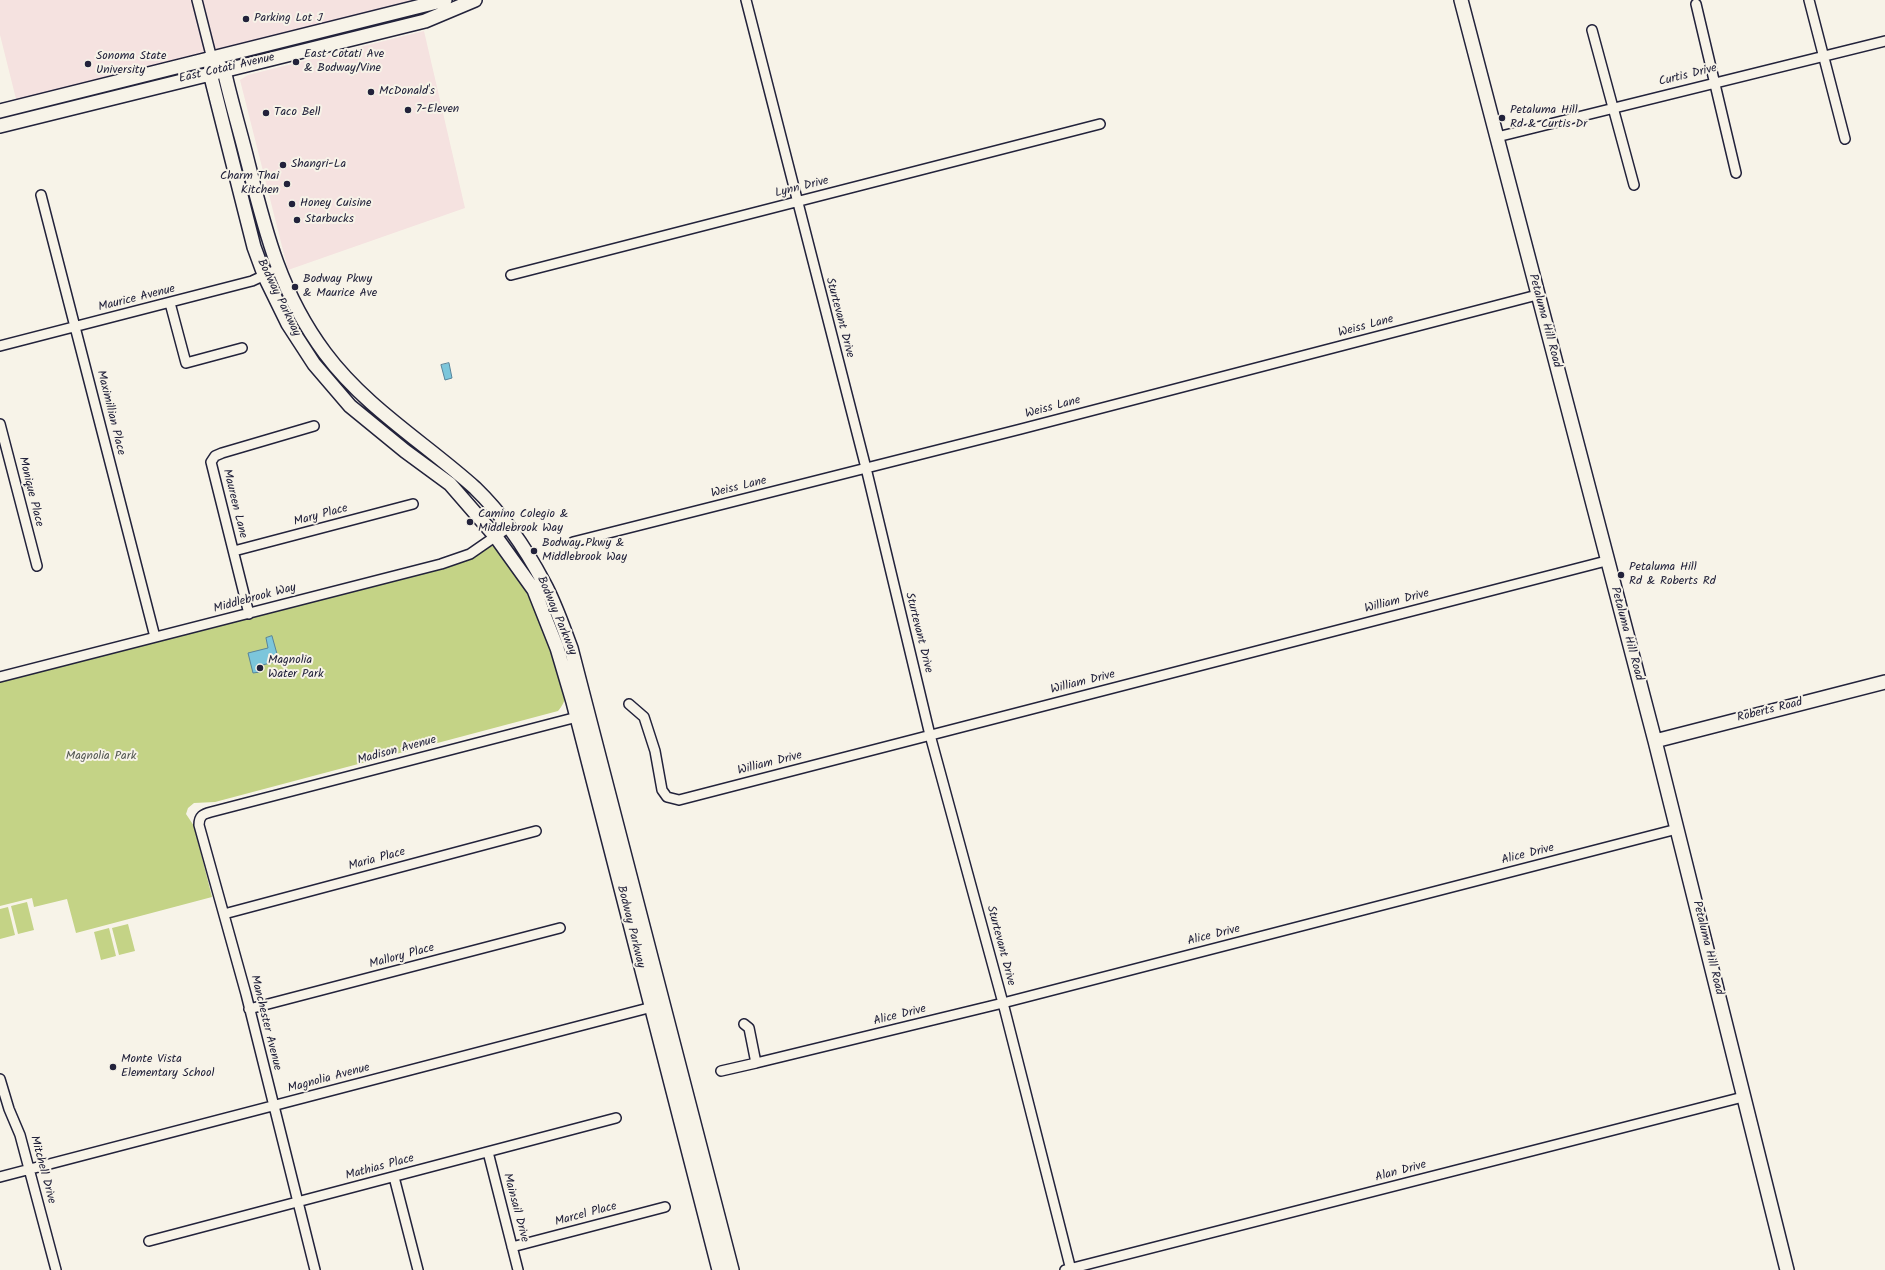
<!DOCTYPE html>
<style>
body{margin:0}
canvas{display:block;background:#f7f3e8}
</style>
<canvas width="1885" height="1270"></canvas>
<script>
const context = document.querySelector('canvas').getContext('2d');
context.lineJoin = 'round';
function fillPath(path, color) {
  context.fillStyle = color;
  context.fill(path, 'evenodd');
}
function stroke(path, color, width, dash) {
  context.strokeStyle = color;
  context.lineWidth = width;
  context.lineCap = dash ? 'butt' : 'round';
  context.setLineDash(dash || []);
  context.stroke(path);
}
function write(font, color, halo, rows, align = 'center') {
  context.font = font + ' Kalam,sans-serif';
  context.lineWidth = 4;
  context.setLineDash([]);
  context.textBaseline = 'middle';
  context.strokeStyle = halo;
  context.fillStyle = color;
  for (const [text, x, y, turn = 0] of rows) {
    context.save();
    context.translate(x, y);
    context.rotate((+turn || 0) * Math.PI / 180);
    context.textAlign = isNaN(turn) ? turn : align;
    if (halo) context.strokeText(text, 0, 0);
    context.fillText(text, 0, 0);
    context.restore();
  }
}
fillPath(new Path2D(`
 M0 0H418L17 103 0 35Z
 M424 31 465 208 288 270 240 80 248 75Z`), '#f5e2e0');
fillPath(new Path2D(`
 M494 546C496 547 499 549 501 551 518 568 567 673 565 695 565 702 562 706 558 711L215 802 194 803 188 808 186 814 194 826 212 897 76 933 67 899 34 907 32 898 0 906V679L453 563 484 547Z
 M27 902 34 930 18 934 11 906Z
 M8 907 15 935 0 939V909Z
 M128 924 135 951 119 955 112 928Z
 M109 928 116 956 101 960 94 932Z`), '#c4d386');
const water = new Path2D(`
 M449 363 452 378 445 380 441 365Z
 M272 636 279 661 258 666 260 672 253 673 248 653 268 648 266 638Z`);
fillPath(water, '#7cc6db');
stroke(water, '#58849b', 1);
const street = new Path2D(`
 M197 0 212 59
 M746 0 866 468 930 735 1003 1003 1071 1270
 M1809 0 1845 139
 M1696 4 1736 173
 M1592 30 1634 185
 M1497 137 1885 41
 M41 195 155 637
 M511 275 1100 124
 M170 303 186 363 242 348
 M0 346 252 281 278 269
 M0 424 37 566
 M573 542 1021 429 1537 295
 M234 551 413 504
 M249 614 211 462 215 456 222 453 314 426
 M0 677 441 564 470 554 509 527
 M629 704 644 717 655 751 662 790 667 797 679 800 1606 561
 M224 914 536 831
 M249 1009 560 928
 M744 1024 749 1028 756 1063 1003 1003 1677 829
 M721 1071 756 1063
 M0 1079 9 1109 20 1135 56 1270
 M488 1152 518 1270
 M0 1177 656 1006
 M394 1177 418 1270
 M149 1241 616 1118
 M512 1247 665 1207
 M315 1270 246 994 199 825C199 816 203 814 211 812L581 716
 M1065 1270 1743 1097`);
const secondary = new Path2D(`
 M1461 0 1655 741 1787 1270
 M212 59 224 70C230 97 238 124 245 151 264 226 278 290 325 353 366 408 425 443 475 488 503 515 526 549 544 583 555 603 563 627 571 648L732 1270
 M212 59 210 73 254 247 265 277 288 324 314 364 350 406 405 451 450 484 496 537 534 590 557 648 573 702 719 1270
 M0 111 445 0
 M0 126 425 21 475 0
 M1655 741 1885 682`);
stroke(street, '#22223b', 12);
stroke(secondary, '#22223b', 16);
stroke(street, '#f7f3e8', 9);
stroke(secondary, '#f7f3e8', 13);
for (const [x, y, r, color] of [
 [246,19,4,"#22223b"],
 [296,62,4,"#22223b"],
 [88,64,4,"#22223b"],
 [371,92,4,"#22223b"],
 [408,110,4,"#22223b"],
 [266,113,4,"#22223b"],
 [1502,118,4,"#22223b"],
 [283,165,4,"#22223b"],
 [287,184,4,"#22223b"],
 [292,204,4,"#22223b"],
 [297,220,4,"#22223b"],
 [295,287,4,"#22223b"],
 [470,522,4,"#22223b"],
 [534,551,4,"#22223b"],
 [1621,575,4,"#22223b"],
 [260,668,4,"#22223b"],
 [113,1067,4,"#22223b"]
]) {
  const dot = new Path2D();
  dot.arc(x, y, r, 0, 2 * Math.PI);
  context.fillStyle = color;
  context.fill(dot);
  stroke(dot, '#f7f3e8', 1.5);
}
write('12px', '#22223b', '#f7f3e8', [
 ["Parking Lot J",254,19],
 ["East Cotati Ave",304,55],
 ["& Bodway/Vine",304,69],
 ["Sonoma State",96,57],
 ["University",96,71],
 ["McDonald's",379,92],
 ["7-Eleven",416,110],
 ["Petaluma Hill",1510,111],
 ["Rd & Curtis Dr",1510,125],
 ["Taco Bell",274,113],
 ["Shangri-La",291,165],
 ["Charm Thai",279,177,"right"],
 ["Kitchen",279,191,"right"],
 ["Honey Cuisine",300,204],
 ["Starbucks",305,220],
 ["Bodway Pkwy",303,280],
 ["& Maurice Ave",303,294],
 ["Camino Colegio &",478,515],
 ["Middlebrook Way",478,529],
 ["Bodway Pkwy &",542,544],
 ["Middlebrook Way",542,558],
 ["Petaluma Hill",1629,568],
 ["Rd & Roberts Rd",1629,582],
 ["Magnolia",268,661],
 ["Water Park",268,675],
 ["Monte Vista",121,1060],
 ["Elementary School",121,1074]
], 'left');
write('12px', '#22223b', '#f7f3e8', [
 ["East Cotati Avenue",227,69,-13],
 ["Curtis Drive",1688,76,-14],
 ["Lynn Drive",802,188,-14],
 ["Bodway Parkway",278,298,64],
 ["Maurice Avenue",137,299,-14],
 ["Sturtevant Drive",839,318,75],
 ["Petaluma Hill Road",1544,321,75],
 ["Weiss Lane",1366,327,-15],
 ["Weiss Lane",1053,408,-15],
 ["Maximillian Place",110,413,76],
 ["Weiss Lane",739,488,-14],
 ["Monique Place",30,492,76],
 ["Maureen Lane",234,504,76],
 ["Mary Place",321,516,-15],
 ["Middlebrook Way",255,599,-15],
 ["William Drive",1397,602,-14],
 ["Bodway Parkway",556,616,67],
 ["Sturtevant Drive",918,633,76],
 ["Petaluma Hill Road",1626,634,75],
 ["William Drive",1083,683,-14],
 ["Roberts Road",1770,711,-14],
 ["Madison Avenue",397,751,-15],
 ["William Drive",770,764,-14],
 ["Alice Drive",1528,855,-14],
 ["Maria Place",377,860,-15],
 ["Bodway Parkway",630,927,76],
 ["Alice Drive",1214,936,-14],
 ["Sturtevant Drive",1000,946,75],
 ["Petaluma Hill Road",1707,948,76],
 ["Mallory Place",402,957,-15],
 ["Alice Drive",900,1016,-14],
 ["Manchester Avenue",265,1023,76],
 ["Magnolia Avenue",329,1079,-15],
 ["Mathias Place",380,1168,-15],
 ["Mitchell Drive",42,1170,75],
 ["Alan Drive",1401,1172,-15],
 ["Mainsail Drive",515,1208,75],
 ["Marcel Place",586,1215,-15]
]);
write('12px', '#535752', '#f7f3e8', [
 ["Magnolia Park",101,757]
]);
</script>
